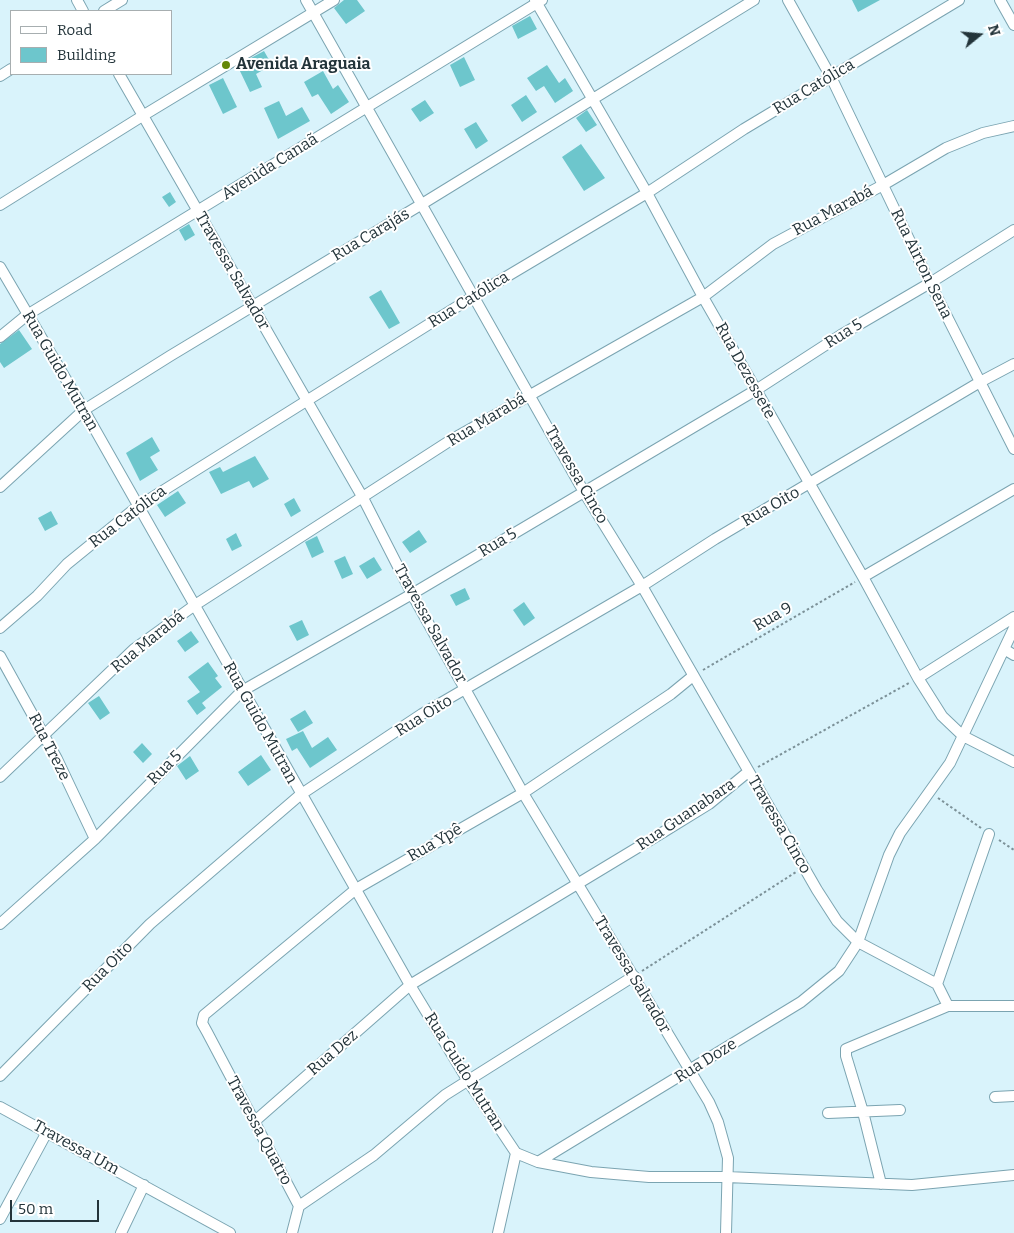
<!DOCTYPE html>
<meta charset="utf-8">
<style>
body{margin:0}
#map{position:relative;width:1014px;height:1233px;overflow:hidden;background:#d9f3fb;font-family:Bitter,serif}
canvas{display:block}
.legend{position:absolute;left:10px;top:10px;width:162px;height:65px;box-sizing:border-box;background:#fff;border:1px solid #a7aeb0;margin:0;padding:6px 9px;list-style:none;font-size:15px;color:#23343a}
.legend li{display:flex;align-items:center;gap:10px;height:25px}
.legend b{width:25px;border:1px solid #a7aeb0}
.north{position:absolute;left:954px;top:10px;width:50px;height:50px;-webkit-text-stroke:4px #fff;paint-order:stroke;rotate:73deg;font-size:14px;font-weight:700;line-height:20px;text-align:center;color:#23343a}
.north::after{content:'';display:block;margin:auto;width:18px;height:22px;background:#23343a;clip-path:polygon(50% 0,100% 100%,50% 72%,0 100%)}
.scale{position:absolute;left:10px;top:1200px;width:89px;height:22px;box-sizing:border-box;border:2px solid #23343a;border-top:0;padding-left:6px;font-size:15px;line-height:18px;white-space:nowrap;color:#23343a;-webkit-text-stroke:4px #fff;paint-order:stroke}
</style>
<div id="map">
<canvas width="1014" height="1233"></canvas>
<ul class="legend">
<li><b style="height:6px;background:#fff"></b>Road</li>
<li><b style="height:14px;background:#6dc6cc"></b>Building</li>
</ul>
<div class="north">N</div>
<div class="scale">50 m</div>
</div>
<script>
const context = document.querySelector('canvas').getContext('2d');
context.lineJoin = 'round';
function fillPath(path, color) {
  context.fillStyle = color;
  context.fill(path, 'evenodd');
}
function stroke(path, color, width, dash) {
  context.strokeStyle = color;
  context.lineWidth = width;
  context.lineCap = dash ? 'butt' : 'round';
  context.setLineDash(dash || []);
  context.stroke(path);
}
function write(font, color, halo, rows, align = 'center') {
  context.font = font + ' Bitter,serif';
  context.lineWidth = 4;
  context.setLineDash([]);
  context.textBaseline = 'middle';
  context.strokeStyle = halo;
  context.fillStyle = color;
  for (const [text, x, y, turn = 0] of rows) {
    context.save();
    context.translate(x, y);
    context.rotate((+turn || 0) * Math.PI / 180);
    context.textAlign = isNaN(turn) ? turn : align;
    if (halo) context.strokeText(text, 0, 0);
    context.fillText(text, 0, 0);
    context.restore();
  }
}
fillPath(new Path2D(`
 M344 0H357L365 11 346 24 334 8Z
 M852 0H880L858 12Z
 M530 16 537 29 518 39 512 26Z
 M264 51 272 65 256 74 262 87 250 92 239 69 254 62 251 58Z
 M464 57 475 80 460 87 450 65Z
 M547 65 559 83 565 78 573 91 555 103 544 86 536 91 527 78Z
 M323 71 333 89 338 85 349 102 331 114 318 94 312 97 304 82Z
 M223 78 237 107 223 114 209 85Z
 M526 95 537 112 522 122 511 105Z
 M425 100 434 113 420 122 411 109Z
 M279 101 286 116 302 107 310 121 278 139 264 108Z
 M587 110 597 125 586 132 576 118Z
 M476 122 488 141 476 149 464 129Z
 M581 144 605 178 584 191 562 157Z
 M170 192 176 202 169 207 162 197Z
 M189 224 195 235 185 241 179 230Z
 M381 290 400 323 389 329 369 297Z
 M19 330 32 349 4 368 0 362V344Z
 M152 437 160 451 150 457 158 470 140 481 126 453Z
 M255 456 269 479 253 488 249 481 221 494 209 472 220 467 223 472Z
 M178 491 186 503 165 517 157 505Z
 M294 498 301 511 291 517 284 504Z
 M51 511 58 524 45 531 38 518Z
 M419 530 427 542 410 553 402 542Z
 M236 533 242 546 232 551 226 539Z
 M317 536 324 552 312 558 305 542Z
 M345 556 353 574 342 579 334 561Z
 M374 557 382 570 367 579 359 566Z
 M465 588 470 599 456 606 450 595Z
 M524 602 535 618 524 626 513 610Z
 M302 620 309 635 297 641 289 626Z
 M191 631 199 642 185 652 177 641Z
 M208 662 218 676 215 678 222 687 202 703 206 708 197 715 187 701 200 692 188 677Z
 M99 696 110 713 100 720 88 703Z
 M305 710 313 723 298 732 290 719Z
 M303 731 312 748 328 737 337 750 310 768 297 748 292 751 286 739Z
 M142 743 152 754 143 763 133 752Z
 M261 755 271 770 248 786 238 772Z
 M190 756 199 771 186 780 177 766Z`), '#6dc6cc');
const minor = new Path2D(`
 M77 0 83 11
 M306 0 584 492 642 586 817 890 837 921 858 942 937 984 948 1006
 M535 0 647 193 703 297 863 577 918 678 942 716 963 736 1014 762
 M788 0 831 77 930 283 1014 449
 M1000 0 1014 25
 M104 11 122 0
 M119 74 363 498 412 594 523 793 709 1102 718 1122 728 1158 726 1233
 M0 76 11 69
 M0 205 144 115 334 0
 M0 267 84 410 410 985 468 1081 516 1153 538 1162 591 1172 649 1177H727L912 1185 1014 1175
 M0 337 27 315 542 0
 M0 487 84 410 170 356 422 204 754 0
 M863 577 1014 489
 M0 628 37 596 67 564 137 507 474 296 647 193 744 129 959 0
 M1004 649 1014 655
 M0 656 57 759 95 839
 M918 678 1014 617
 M0 777 134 649 195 605 451 440 703 297 773 244 883 185 946 148 983 133 1014 126
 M0 924 95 839 242 691 412 594 756 390 841 335 930 283 1014 230
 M937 984 989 834
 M0 1076 150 924 300 795 422 714 642 586 715 539 980 382 1014 364
 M995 1097 1014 1096
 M0 1107 230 1233
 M828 1113 900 1110
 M255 1121 410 985 665 831 709 804 748 772
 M538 1162 801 1002 839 971 858 942 889 855 900 833 950 763 1014 628
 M881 1184 863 1112 846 1056V1049L948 1006H1014
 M299 1206 374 1155 445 1095 634 976
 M0 1219 47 1132
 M121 1233 144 1185
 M292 1233 299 1206 207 1032 202 1023 204 1015 356 889 523 793 671 694 693 676
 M498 1233 516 1153`);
stroke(minor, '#7ba4b1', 12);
stroke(new Path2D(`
 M703 670 855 582
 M758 767 909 683
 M938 798 981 828
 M999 840 1014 850
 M642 971 796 872`), '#7c9198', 2, [2.5, 2.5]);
stroke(minor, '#fff', 10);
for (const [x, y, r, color] of [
 [226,65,5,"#648708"]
]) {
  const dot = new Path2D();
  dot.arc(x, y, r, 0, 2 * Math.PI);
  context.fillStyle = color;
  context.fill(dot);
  stroke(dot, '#fff', 2);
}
write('bold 16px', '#23343a', '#fff', [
 ["Avenida Araguaia",236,65]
], 'left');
write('16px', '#23343a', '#fff', [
 ["Rua Católica",814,87,-31],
 ["Avenida Canaã",270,167,-32],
 ["Rua Marabá",833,211,-28],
 ["Rua Carajás",371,235,-31],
 ["Rua Airton Sena",921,264,64],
 ["Travessa Salvador",232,271,60],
 ["Rua Católica",469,300,-32],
 ["Rua 5",844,334,-32],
 ["Rua Guido Mutran",60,371,60],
 ["Rua Dezessete",745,371,61],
 ["Rua Marabá",487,420,-31],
 ["Travessa Cinco",576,475,60],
 ["Rua Oito",771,507,-30],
 ["Rua Católica",128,517,-37],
 ["Rua 5",498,543,-31],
 ["Rua 9",773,617,-30],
 ["Travessa Salvador",430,624,61],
 ["Rua Marabá",148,642,-39],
 ["Rua Oito",424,716,-32],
 ["Rua Guido Mutran",260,723,61],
 ["Rua Treze",49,747,63],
 ["Rua 5",165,768,-45],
 ["Rua Guanabara",686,815,-34],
 ["Travessa Cinco",779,825,60],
 ["Rua Ypê",435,843,-30],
 ["Rua Oito",108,967,-45],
 ["Travessa Salvador",632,975,59],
 ["Rua Dez",333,1053,-41],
 ["Rua Doze",706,1061,-32],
 ["Rua Guido Mutran",464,1072,58],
 ["Travessa Quatro",259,1131,62],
 ["Travessa Um",76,1148,29]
]);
</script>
